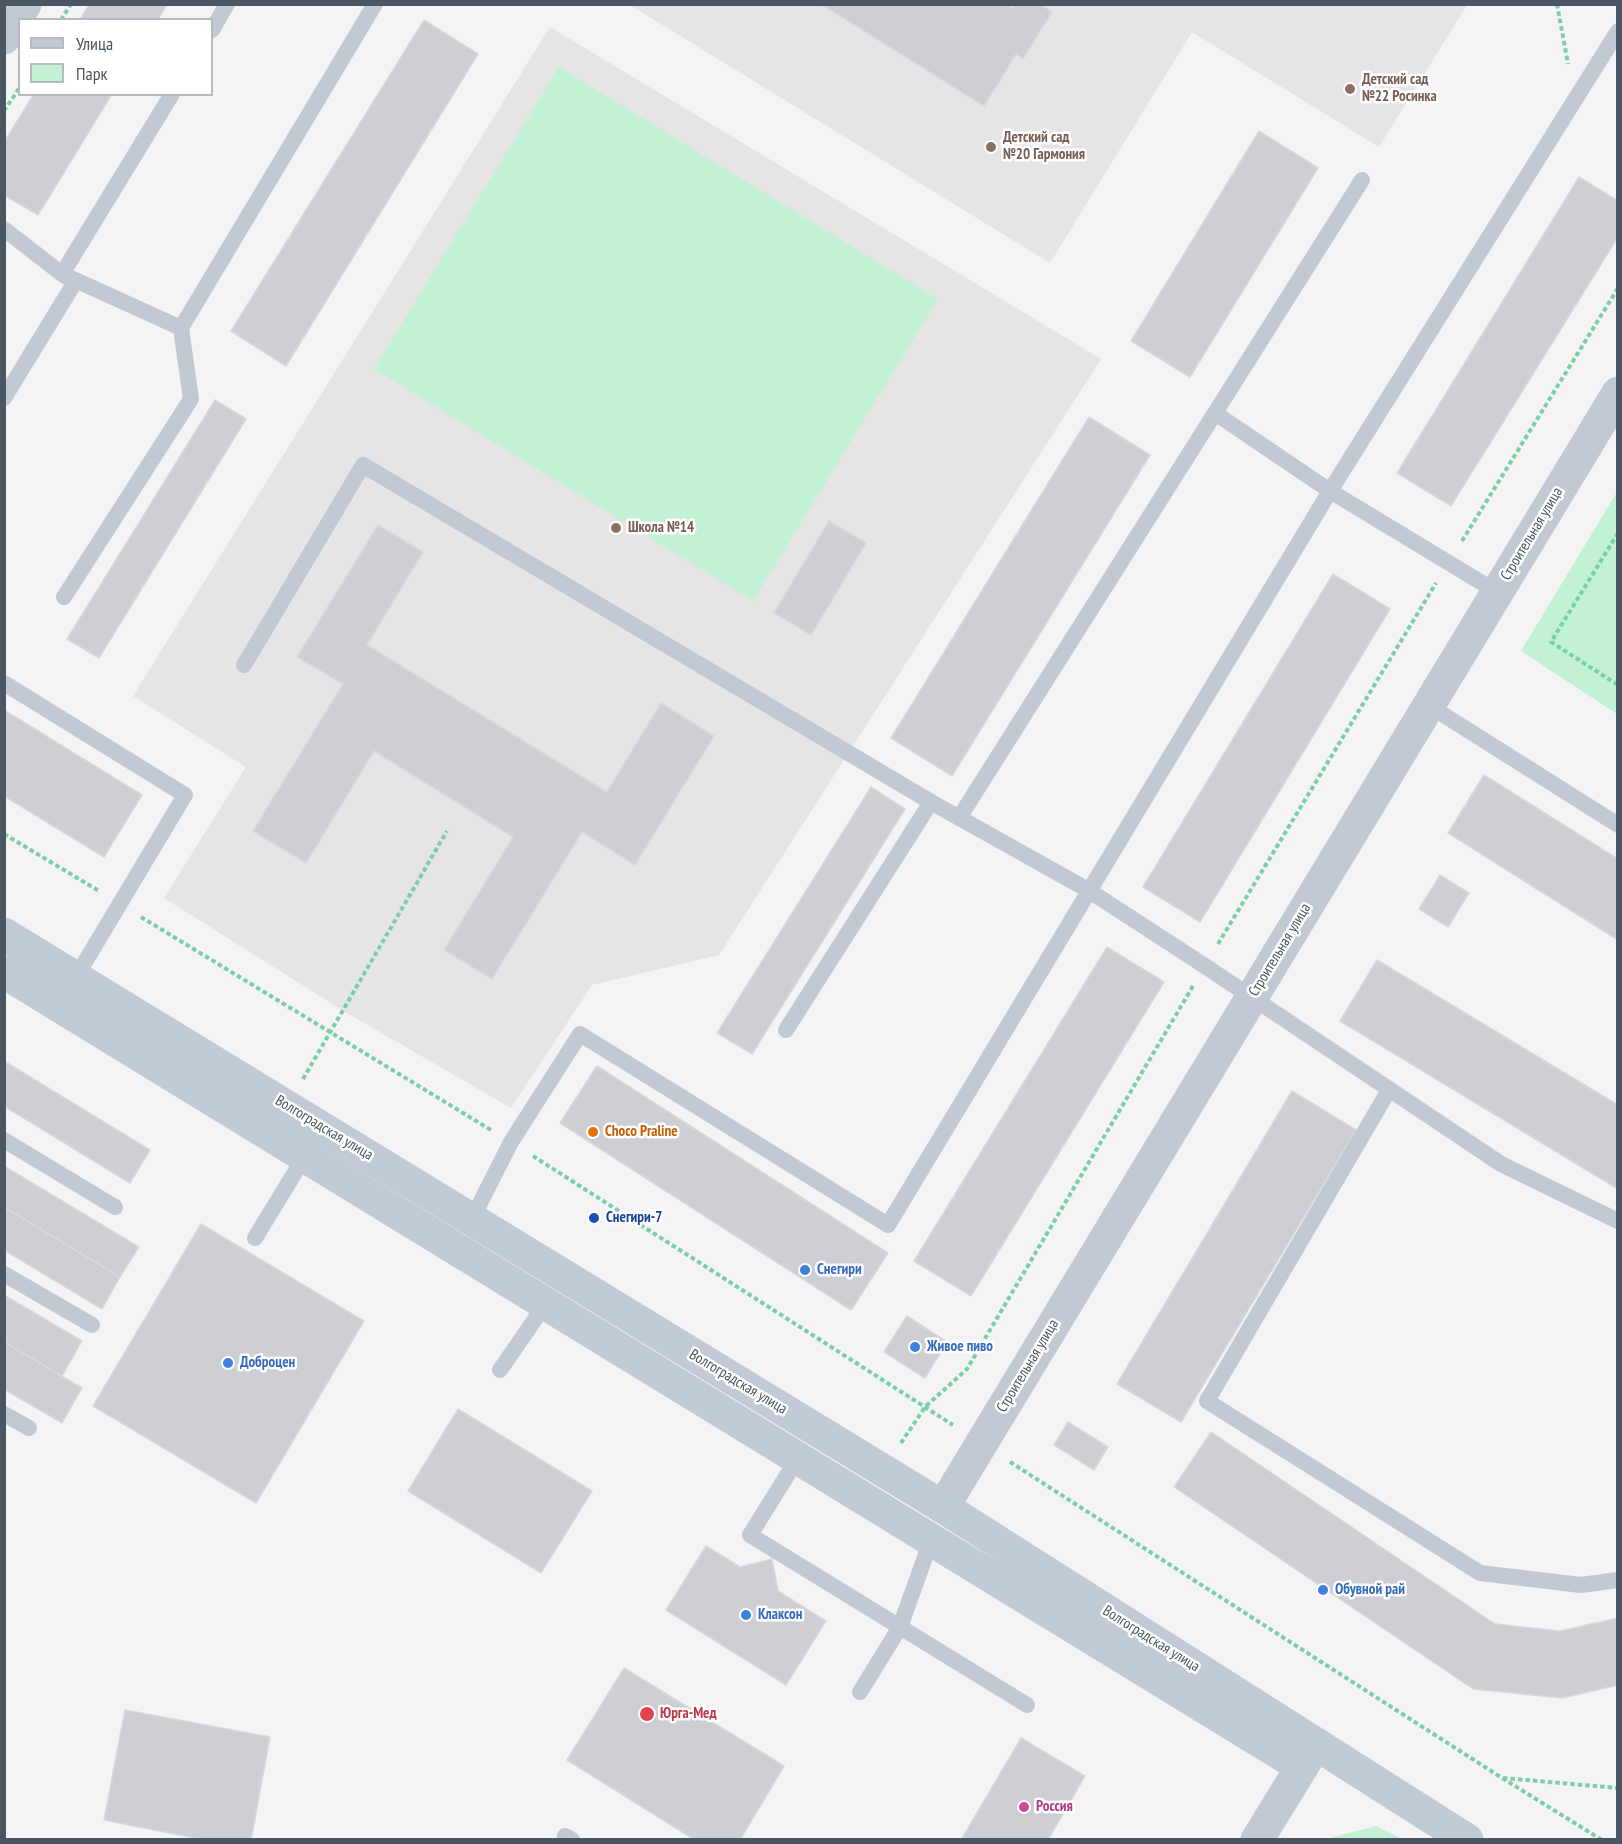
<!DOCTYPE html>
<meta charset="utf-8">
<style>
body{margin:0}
#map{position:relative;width:1622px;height:1844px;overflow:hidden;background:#f5f3f3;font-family:"PT Sans Narrow",sans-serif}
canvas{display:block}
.frame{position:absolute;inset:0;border:6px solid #4a5661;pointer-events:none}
.legend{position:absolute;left:18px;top:18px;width:195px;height:78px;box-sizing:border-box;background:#fff;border:2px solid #b7bbc0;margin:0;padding:8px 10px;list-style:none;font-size:18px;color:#4a5661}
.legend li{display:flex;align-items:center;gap:12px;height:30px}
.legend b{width:30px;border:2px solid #b7bbc0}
</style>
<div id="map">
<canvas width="1622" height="1844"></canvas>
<div class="frame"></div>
<ul class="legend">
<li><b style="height:8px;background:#c1cbd6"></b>Улица</li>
<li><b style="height:16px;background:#c3f1d5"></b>Парк</li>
</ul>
</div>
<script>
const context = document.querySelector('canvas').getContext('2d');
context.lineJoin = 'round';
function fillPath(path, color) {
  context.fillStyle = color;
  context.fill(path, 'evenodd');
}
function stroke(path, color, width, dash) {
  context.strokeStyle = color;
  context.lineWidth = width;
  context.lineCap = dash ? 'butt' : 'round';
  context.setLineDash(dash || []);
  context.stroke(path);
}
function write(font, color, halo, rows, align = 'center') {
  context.font = font + ' "PT Sans Narrow",sans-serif';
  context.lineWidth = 5;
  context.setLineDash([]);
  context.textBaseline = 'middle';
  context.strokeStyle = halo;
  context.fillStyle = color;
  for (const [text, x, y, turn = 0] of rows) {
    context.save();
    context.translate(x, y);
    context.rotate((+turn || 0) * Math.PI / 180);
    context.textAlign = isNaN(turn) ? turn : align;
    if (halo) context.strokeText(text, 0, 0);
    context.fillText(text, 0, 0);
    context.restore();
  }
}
fillPath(new Path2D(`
 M630 5H1467L1379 147 1192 32 1050 263Z
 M550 27 1101 359 719 955 592 985 511 1108 342 1010 164 898 246 767 133 696Z`), '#e6e4e5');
fillPath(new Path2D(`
 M559 67 938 299 753 601 374 369Z
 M1617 492V714L1521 651Z
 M1376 1826 1402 1839H1326Z`), '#c3f1d5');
const building = new Path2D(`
 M89 4H167L158 20H80Z
 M821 4H1007L1012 8 1014 4H1040L1052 12 1023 59 1016 54 984 106Z
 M424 20 478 54 286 366 231 331Z
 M34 94H112L38 215 4 195V142Z
 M1259 131 1318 168 1190 377 1131 341Z
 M1579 177 1618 201V237L1451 506 1397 473Z
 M215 400 246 419 99 658 67 639Z
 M1089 417 1150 455 952 776 891 738Z
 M829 521 866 543 811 635 774 613Z
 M378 525 423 552 367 645 607 792 661 703 714 736 635 865 582 832 492 979 444 950 513 837 374 751 306 863 253 831 343 684 297 657Z
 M1333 574 1390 609 1200 922 1143 887Z
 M4 710 142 795 104 857 4 796Z
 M1484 775 1618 859V940L1448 833Z
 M871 787 905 809 752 1054 717 1033Z
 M1440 875 1469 893 1448 927 1419 909Z
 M1107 947 1164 982 971 1296 914 1261Z
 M1377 960 1618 1105V1189L1340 1021Z
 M4 1061 150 1150 130 1183 4 1106Z
 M597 1066 888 1253 851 1310 560 1123Z
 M1292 1091 1356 1130 1181 1422 1117 1384Z
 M4 1166 139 1247 120 1277 4 1207Z
 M4 1207 120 1277 102 1309 4 1250Z
 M201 1224 364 1321 256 1503 93 1406Z
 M4 1295 82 1341 62 1376 4 1342Z
 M907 1316 947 1342 925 1378 884 1352Z
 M4 1342 82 1388 62 1423 4 1389Z
 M458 1409 592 1491 541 1573 408 1491Z
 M1068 1422 1108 1447 1094 1470 1054 1445Z
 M1211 1432 1495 1624 1560 1631 1618 1618V1685L1562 1698 1473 1689 1174 1487Z
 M706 1546 740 1567 772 1559 778 1591 826 1621 786 1685 666 1610Z
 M624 1668 784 1766 740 1840H695L567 1760Z
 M125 1710 270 1737 251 1840H205L104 1820Z
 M1021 1738 1085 1776 1049 1838 1052 1840H961Z`);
fillPath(building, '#cdcfd5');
stroke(building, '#d7d9de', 1.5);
stroke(new Path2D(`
 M1557 4 1568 64
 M61 20 71 4
 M4 111 20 87
 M1618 533 1551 642 1618 685
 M1462 541 1618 288
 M4 834 99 891
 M141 917 491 1130
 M1218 944 1436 583
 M303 1079 447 831
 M533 1156 953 1425
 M901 1443 925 1407 967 1369 1193 986
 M1010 1462 1502 1778 1602 1840
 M1503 1778 1618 1788`), '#7ad0a6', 4, [4.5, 3]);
stroke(new Path2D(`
 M212 30 227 4
 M172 94 62 274 181 328 375 4
 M1362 180 1215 413 1330 491 1497 592
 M4 229 62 274 75 282 4 398
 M64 597 191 399 181 328
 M244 665 363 465 931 802
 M4 683 185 795 76 977
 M1428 705 1618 825
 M959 818 1215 413
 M786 1030 931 802 1088 890 1205 966 1501 1164 1618 1221
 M1389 1090 1207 1401 1480 1573 1581 1585 1618 1580
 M4 1140 115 1207
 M472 1219 511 1142 580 1034 888 1225 1330 491 1618 31
 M255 1238 305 1156
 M4 1274 92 1325
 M500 1370 549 1299
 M4 1414 29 1428
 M801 1453 750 1535 900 1627 933 1535
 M860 1692 900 1627 1027 1705
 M565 1836 572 1840`), '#c1cad2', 16);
stroke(new Path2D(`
 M4 38 25 4
 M943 1507 1618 393
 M1257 1840 1316 1744`), '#c1cad2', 33);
stroke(new Path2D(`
 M4 934 943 1507 1467 1840
 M4 972 1302 1767`), '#c1cbd6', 33);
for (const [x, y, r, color] of [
 [1350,89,6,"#8d6e63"],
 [991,147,6,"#8d6e63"],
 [616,528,6,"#8d6e63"],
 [593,1132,6,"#e8710a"],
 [594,1218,6,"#1a4fb4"],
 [805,1270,6,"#3f7fe0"],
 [915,1347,6,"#3f7fe0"],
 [228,1363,6,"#3f7fe0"],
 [1323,1590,6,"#3f7fe0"],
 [746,1615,6,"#3f7fe0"],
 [647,1714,8,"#e0444e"],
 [1024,1807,6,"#d1479c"]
]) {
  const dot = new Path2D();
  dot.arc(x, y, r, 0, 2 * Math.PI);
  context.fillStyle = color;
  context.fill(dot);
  stroke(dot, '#fff', 2);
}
write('bold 15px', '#785e54', '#fff', [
 ["Детский сад",1362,80],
 ["№22 Росинка",1362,97],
 ["Детский сад",1003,138],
 ["№20 Гармония",1003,155],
 ["Школа №14",628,528]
], 'left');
write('15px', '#4a5661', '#fff', [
 ["Строительная улица",1532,534,-59],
 ["Строительная улица",1280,950,-59],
 ["Волгоградская улица",324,1128,31],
 ["Строительная улица",1028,1366,-59],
 ["Волгоградская улица",738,1382,31],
 ["Волгоградская улица",1151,1639,32]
]);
write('bold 15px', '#c56008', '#fff', [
 ["Choco Praline",605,1132]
], 'left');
write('bold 15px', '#164399', '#fff', [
 ["Снегири-7",606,1218]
], 'left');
write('bold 15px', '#366cbe', '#fff', [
 ["Снегири",817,1270],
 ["Живое пиво",927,1347],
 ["Доброцен",240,1363],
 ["Обувной рай",1335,1590],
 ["Клаксон",758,1615]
], 'left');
write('bold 15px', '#be3a42', '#fff', [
 ["Юрга-Мед",660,1714]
], 'left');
write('bold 15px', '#b23c85', '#fff', [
 ["Россия",1036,1807]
], 'left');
</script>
